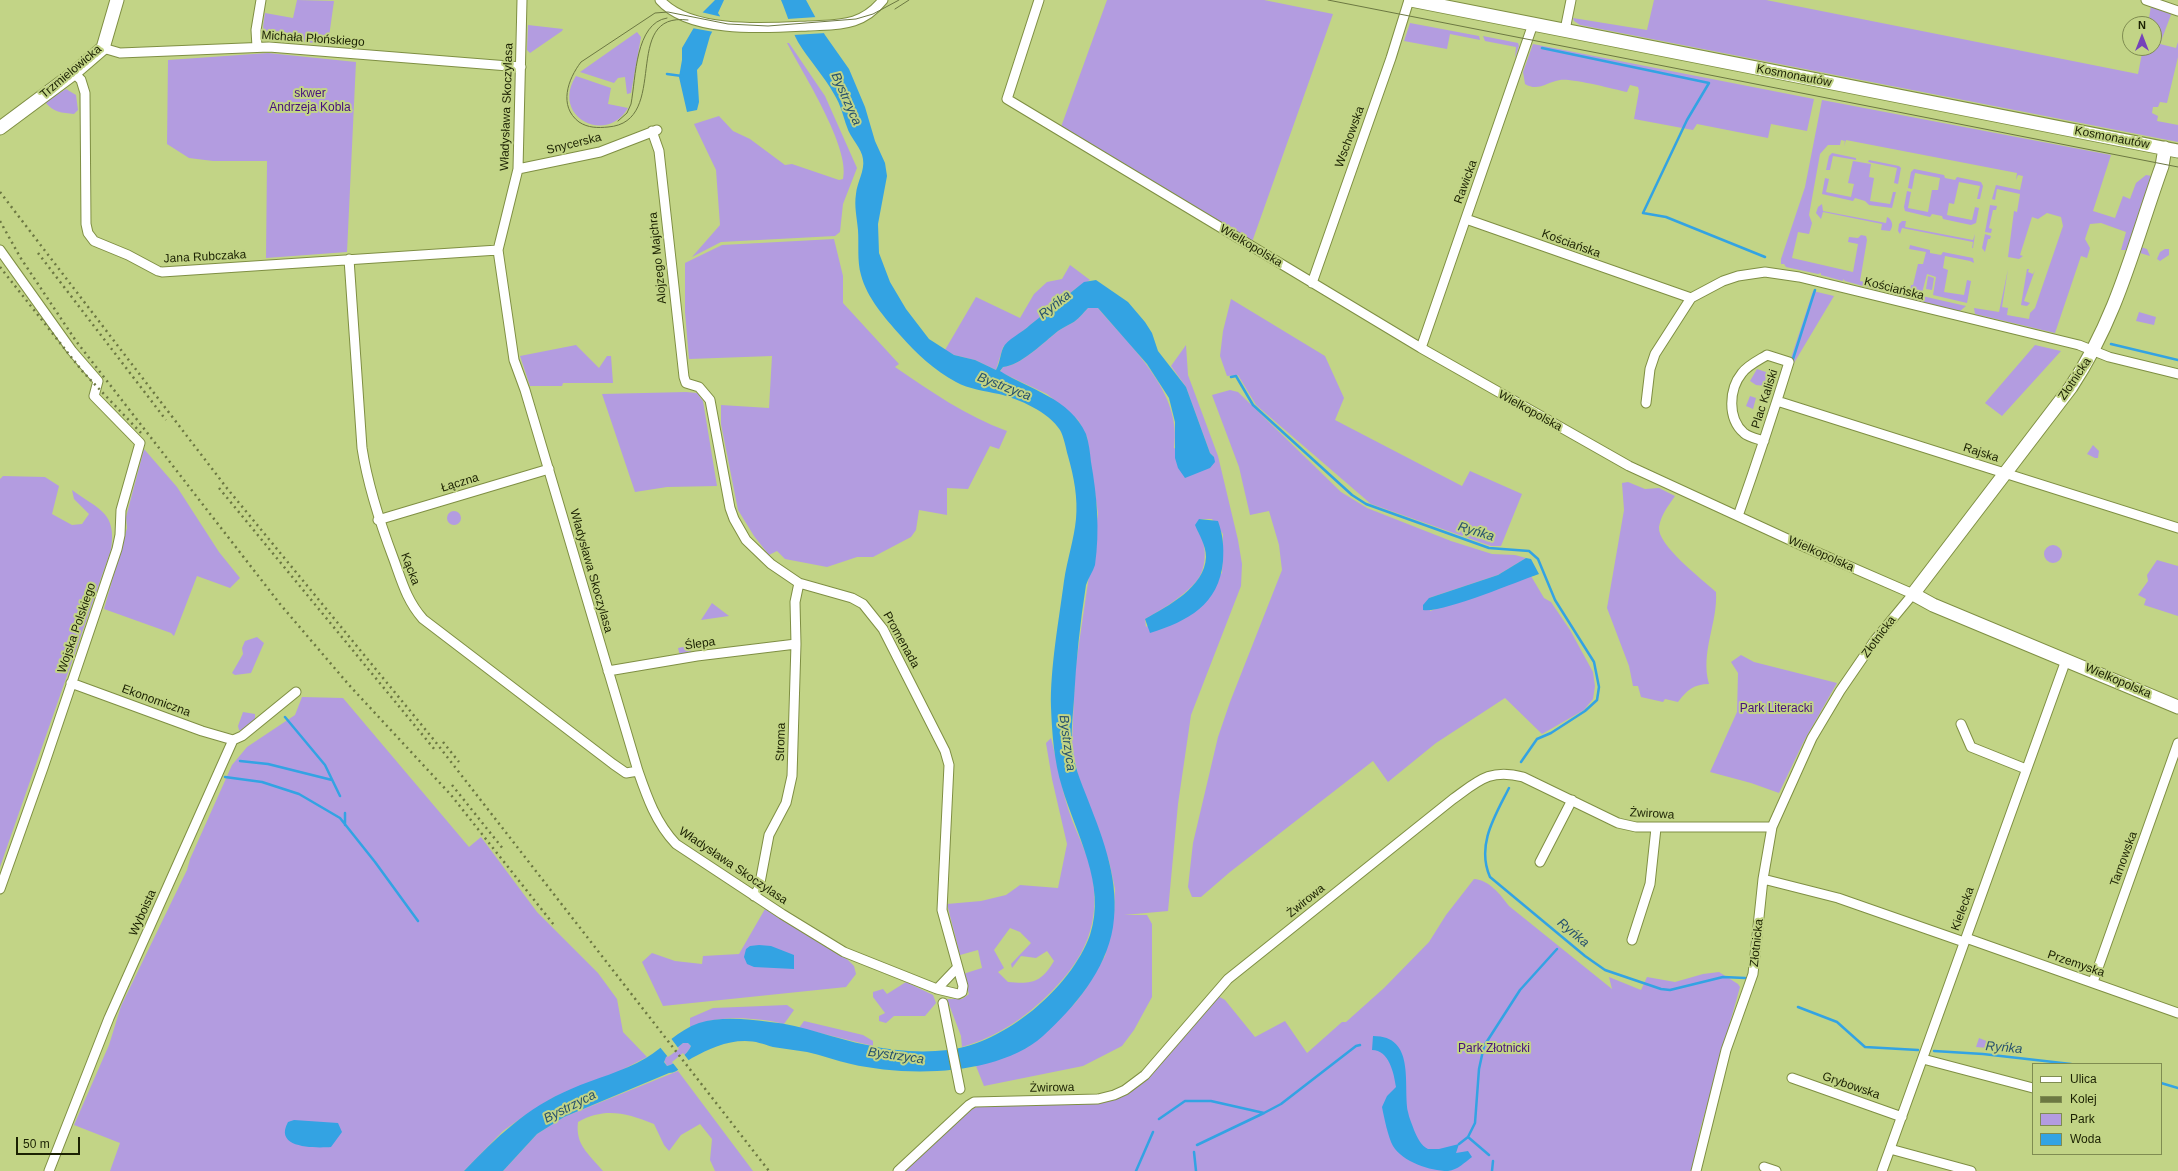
<!DOCTYPE html>
<meta charset="utf-8">
<style>
body{margin:0}
#map{position:relative;width:2178px;height:1171px;overflow:hidden;background:#c2d486;font-family:Arial,sans-serif}
canvas{display:block}
.legend{position:absolute;left:2032px;top:1063px;width:130px;height:92px;box-sizing:border-box;background:#c2d486;border:1px solid #7f8c51;margin:0;padding:5px 7px;list-style:none;font-size:12px;color:#1b2102}
.legend li{display:flex;align-items:center;gap:8px;height:20px}
.legend b{width:20px;border:1px solid #7f8c51}
.north{position:absolute;left:2122px;top:16px;width:40px;height:40px;box-sizing:border-box;background:#c2d486;border:1px solid #7f8c51;border-radius:50%;rotate:0deg;font-size:11px;font-weight:700;line-height:16px;text-align:center;color:#1b2102}
.north::after{content:'';display:block;margin:auto;width:14px;height:18px;background:#7543ba;clip-path:polygon(50% 0,100% 100%,50% 72%,0 100%)}
.scale{position:absolute;left:16px;top:1137px;width:64px;height:18px;box-sizing:border-box;border:2px solid #1b2102;border-top:0;padding-left:5px;font-size:12px;line-height:14px;white-space:nowrap;color:#1b2102;-webkit-text-stroke:3px #c2d486;paint-order:stroke}
</style>
<div id="map">
<canvas width="2178" height="1171"></canvas>
<ul class="legend">
<li><b style="height:5px;background:#fff"></b>Ulica</li>
<li><b style="height:5px;background:#6c7842"></b>Kolej</li>
<li><b style="height:11px;background:#b39ce0"></b>Park</li>
<li><b style="height:11px;background:#33a3e3"></b>Woda</li>
</ul>
<div class="north">N</div>
<div class="scale">50 m</div>
</div>
<script>
const context = document.querySelector('canvas').getContext('2d');
context.lineJoin = 'round';
function fillPath(path, color) {
  context.fillStyle = color;
  context.fill(path, 'evenodd');
}
function stroke(path, color, width, dash) {
  context.strokeStyle = color;
  context.lineWidth = width;
  context.lineCap = dash ? 'butt' : 'round';
  context.setLineDash(dash || []);
  context.stroke(path);
}
function write(font, color, halo, rows, align = 'center') {
  context.font = font + ' Arial,sans-serif';
  context.lineWidth = 4;
  context.setLineDash([]);
  context.textBaseline = 'middle';
  context.strokeStyle = halo;
  context.fillStyle = color;
  for (const [text, x, y, turn = 0] of rows) {
    context.save();
    context.translate(x, y);
    context.rotate((+turn || 0) * Math.PI / 180);
    context.textAlign = isNaN(turn) ? turn : align;
    if (halo) context.strokeText(text, 0, 0);
    context.fillText(text, 0, 0);
    context.restore();
  }
}
fillPath(new Path2D(`
 M297 0 334 1 328 44 266 39C261 31 264 22 265 13L293 18Z
 M1107 0H1264L1333 14 1252 242 1061 127Z
 M1654 0H1766L2138 74 2143 48H2154V24H2148L2151 6 2172 12 2160 44 2176 48 2178 42V57L2167 103 2160 102 2158 107H2153L2152 113 2158 116 2157 121 2178 125V142L1580 25 1574 21 1573 18 1647 30Z
 M1410 23 1479 36 1480 40 1450 34 1447 49 1404 41Z
 M528 25 563 29 562 31 530 53 527 50Z
 M637 32 641 37 631 93 627 94 625 77 618 78 614 83 580 72Z
 M1483 36 1518 43 1519 46 1515 58 1516 47 1485 41Z
 M787 43H789L825 96 857 168 843 204 840 232 835 236 721 242 692 257 720 225 716 170 694 124 719 116 733 131 750 139 785 165 792 164 839 180 843 179C851 148 802 72 787 43Z
 M1533 44 1814 99 1807 131 1771 124 1768 138 1697 124 1693 130 1634 119 1639 91 1638 87 1630 85 1627 92C1613 89 1572 78 1560 80 1547 82 1538 92 1525 84L1523 72Z
 M268 53 356 62 347 252 266 258 267 161H213L189 158 167 144 168 60Z
 M576 76 611 88 608 104 628 108C606 146 550 116 576 76Z
 M66 89 76 95 78 110 74 114C62 113 53 112 45 102Z
 M1822 100 2111 155 2093 211 2115 218 2123 196 2130 199 2136 183 2146 175 2152 176 2128 250H2121L2126 232 2101 223 2090 224 2085 239 2090 248 2087 258 2081 256 2055 333 1975 314 1974 308 1999 312 2008 269 2002 307 2008 308 2007 315 2029 319 2030 313 2035 308 2063 226 2061 217 2047 213 2038 219 2032 217 2020 255 2023 256 2019 259 2008 257 2014 211 2017 212 2020 194 1997 189 1995 200 1992 199 1996 185 2020 190 2023 176 2018 175 2016 180 2017 173 1846 140 1844 146 1845 141 1841 140 1840 145H1828L1820 154 1809 215 1812 223 1809 234 1798 232 1792 258 1853 272 1858 244 1848 242 1849 237 1858 238 1861 235 1866 236 1867 240 1860 281 1874 284 1875 281 1881 282 1877 290 1845 281 1843 279V281L1821 275V273L1818 274 1786 267 1784 264H1781V259L1805 187Z
 M1832 153 1856 158V160L1833 156 1830 170H1826L1829 156Z
 M1869 160 1899 166 1901 168 1898 184 1894 183 1897 168 1868 162Z
 M1853 161 1871 164 1869 177 1874 178 1870 201 1890 204 1893 192H1896L1892 208 1869 205 1865 201 1855 198 1853 201 1822 194 1825 178 1829 179 1826 192 1851 197 1854 184 1848 183Z
 M1914 169 1944 175 1945 178 1955 180 1957 177 1981 182 1983 186 1980 199H1977L1980 186 1959 182 1954 204 1949 203 1947 215 1972 220 1975 207 1979 208 1976 223 1971 225 1943 219 1942 216 1932 214 1930 217 1905 211 1904 207 1907 191 1911 192 1908 208 1928 212 1932 190H1938L1940 178 1915 173 1912 189 1908 188 1911 172Z
 M1822 204 1823 211 1886 223 1887 217 1889 218C1893 222 1893 227 1890 231L1881 230 1882 224 1823 212 1821 219 1816 213 1818 207Z
 M1990 205 1997 206 1996 210H1993L1989 228 1992 229 1991 233 1985 232Z
 M1902 221H1906L1905 227 1973 240 1975 234 1973 248H1972L1973 242 1902 228 1900 234 1898 231 1899 224Z
 M1985 234 1991 236 1990 239H1988L1985 252 1982 248Z
 M834 239 843 276V303L899 364 895 367C930 391 966 416 1007 431L999 449 990 446 968 489 947 488V515L919 510 916 530 911 537 873 557H857L827 567 785 559 777 551 769 555 754 536 738 510 721 424V405L769 408 772 356 689 359 685 312V263L722 245Z
 M1910 245 1930 250V253L1941 255 1943 252 1973 258 1974 263 1970 261 1945 256 1943 268 1948 270 1944 292 1964 295 1967 280 1971 281 1967 303 1933 295 1936 277 1927 274 1922 293 1910 291 1911 285H1913L1918 264H1923L1926 252 1909 249Z
 M2141 247 2147 249 2150 256 2140 253Z
 M2165 249H2169V255L2160 261 2157 259 2160 252Z
 M1070 265 1090 280 1075 289 1003 347 996 370 975 360 954 355 945 350 976 297 1020 318 1034 294 1047 282 1062 279Z
 M2027 269H2029L2028 272 2033 274 2035 270 2024 301 2030 303 2027 306 2021 305Z
 M1928 276 1934 278 1932 290 1926 289Z
 M1891 287 1896 290 1966 306 1960 311 1930 304 1929 302 1928 303 1894 295V293L1892 294 1889 290Z
 M1813 291 1834 296 1794 363 1791 358Z
 M1231 299 1325 356 1344 398 1335 420 1462 486 1470 471 1522 494 1501 546H1491L1371 504 1256 405 1238 375 1227 376 1220 356 1223 331Z
 M1088 308H1098C1131 347 1183 393 1174 448L1214 457 1210 453 1186 387 1171 366 1186 345 1188 375 1218 456 1238 540 1242 564 1241 586 1191 715 1178 804 1168 911 1124 915H1147L1152 924V997L1134 1030 1122 1046 1083 1066 984 1086 976 1066 1028 1047 1042 1036 1076 1002 1087 987 1105 956 1114 916 1115 889 1109 861 1078 775 1072 746 1075 671 1098 514 1087 437 1078 420 1047 394 1000 372 1003 367C1020 366 1044 342 1058 331 1062 328 1067 326 1072 323 1078 320 1083 313 1088 308ZM1199 519H1212L1223 534 1222 573 1146 627 1145 619C1163 609 1181 598 1195 583 1207 571 1208 544 1198 532Z
 M2139 312 2156 317 2154 325 2136 321Z
 M576 345 599 368 607 356H611L613 383H563L562 386H530L520 356Z
 M2035 345 2061 351 2002 416 1985 403Z
 M1757 369 1766 372 1765 386 1756 385 1750 381Z
 M1230 390 1238 392 1341 492 1367 508 1451 541 1492 554 1515 555 1526 558 1498 575 1429 598 1430 611 1531 576 1544 598 1551 602 1570 630 1593 672 1595 686 1593 699 1584 710 1542 734 1505 698 1436 743 1388 782 1373 761 1230 872 1201 897H1192L1188 887 1193 843 1218 737 1230 702 1282 570 1279 545 1269 511 1250 515 1239 467 1212 395Z
 M686 392 697 393 703 401 717 486 667 487 635 492 602 394Z
 M1750 396 1756 398 1753 409 1746 406Z
 M2093 445 2099 451 2098 458H2095L2087 454Z
 M144 449 177 487 219 552 240 578 230 588 197 576 174 636 171 633 104 609 127 528 126 517Z
 M3 476 45 477 59 486 52 514 72 525 82 524 89 514 74 499 72 490C99 510 117 512 111 550L0 867V479Z
 M1628 482 1645 489 1659 488 1675 496C1668 506 1661 515 1659 527 1657 545 1702 579 1716 592 1718 623 1700 652 1709 684 1694 684 1687 690 1678 702L1665 699 1663 702 1641 697 1638 686H1633L1629 666 1607 608 1624 510 1622 483Z
 M447 518a7 7 0 1 1 14 0a7 7 0 1 1-14 0Z
 M2044 554a9 9 0 1 1 18 0a9 9 0 1 1-18 0Z
 M2157 560 2178 566V616L2144 605 2146 599 2138 595 2148 581 2147 575Z
 M712 603 729 616 701 620Z
 M257 637 264 643 251 673 235 675 232 673 243 654 242 648 245 641Z
 M694 645 690 653 680 656 678 648Z
 M1741 655 1754 662 1837 683 1804 741 1779 793 1751 783 1710 772 1737 712 1738 673 1731 662Z
 M302 697 343 698 469 847 481 837 537 912 598 973 617 999 623 1032 647 1057 610 1076 554 1097 524 1116 503 1131 464 1171H110L120 1143 74 1125 109 1045 121 1006 187 870 190 859 232 765 247 747 295 715Z
 M243 712 255 714V721L242 731 239 730 238 726Z
 M1051 738C1058 765 1062 793 1072 820 1079 838 1088 855 1092 874 1101 923 1085 958 1051 992 1025 1018 997 1037 962 1047L961 1036 947 999H962L969 994 963 974 982 968 978 950 960 955 947 904 981 901 1006 895 1020 885 1058 888 1067 844 1052 779 1046 743ZM1010 928 1020 932 1031 943 1011 964 1012 968 1021 956 1036 958 1047 951 1054 961C1041 983 1032 984 1008 982L998 972 1004 968 994 950Z
 M1474 879C1489 880 1500 894 1509 906L1612 989 1609 977 1641 990 1647 977 1675 982 1703 974 1719 972 1738 984 1740 987 1700 1130 1692 1171H904L966 1112 979 1106 1128 1092 1218 996 1225 1000 1255 1037 1285 1021 1307 1053 1342 1022H1346L1384 988 1429 942 1446 915Z
 M765 909 848 960 854 966 856 974 846 987 663 1006 642 962 652 953 675 961 702 964 703 956 739 954Z
 M906 982 933 995 936 1003 925 1016H894L886 1023 879 1021V1016L885 1013 873 997V992L883 989 887 994Z
 M787 1005 794 1010 784 1024C755 1017 717 1015 690 1027V1018L713 1008Z
 M804 1021 863 1035 873 1041V1046L799 1028Z
 M1979 1038 1989 1042 1988 1048 1976 1047Z
 M683 1043H688L691 1046C688 1054 675 1064 667 1066L664 1061 666 1057Z
 M678 1071 753 1171H715L710 1160 712 1139 700 1124 681 1135 669 1151 664 1145 654 1124C626 1113 605 1107 578 1122 575 1145 589 1154 603 1171H503L537 1134 564 1117Z`), '#b39ce0');
fillPath(new Path2D(`
 M715 0H724L718 13 720 16 710 36 702 64 697 70 699 102 697 110 687 112 679 77 682 60V48L703 12Z
 M781 0H806L825 35 849 69 865 107 875 141 885 163 887 176 878 224 879 253 890 282 906 309 929 339 954 355 975 360 996 370C1000 363 1000 355 1003 348 1006 340 1023 332 1030 325L1084 282 1096 280 1128 302 1145 322 1152 333 1158 351 1186 387 1210 453 1214 457 1215 462 1210 468 1185 478 1178 468 1175 458V422L1169 398 1147 364 1098 308H1088C1083 313 1078 320 1072 323 1067 326 1062 328 1058 331 1044 342 1020 366 1003 367L1000 371C1030 390 1070 398 1086 434 1089 443 1090 453 1091 462 1097 496 1100 530 1095 565 1093 572 1088 578 1086 585 1080 623 1076 661 1074 699 1073 714 1071 730 1072 745 1073 764 1081 782 1088 800 1104 841 1120 882 1113 927 1106 970 1075 1007 1043 1036 998 1076 907 1077 851 1064 836 1061 822 1055 807 1052 796 1050 784 1049 773 1047 763 1044 756 1041 745 1041 725 1041 709 1049 692 1058 683 1063 680 1073 669 1073L564 1117 537 1134 503 1171H464C497 1137 526 1108 571 1089 596 1078 622 1072 646 1058 664 1047 678 1030 699 1023 721 1016 747 1019 770 1022 803 1025 835 1039 867 1045 893 1051 921 1053 948 1050 1004 1044 1071 988 1090 935 1107 884 1076 835 1062 787 1054 761 1052 733 1051 707 1050 669 1059 619 1064 581 1067 560 1074 540 1076 519 1078 498 1074 477 1068 456 1066 449 1064 437 1060 430 1049 412 1019 399 999 394 984 391 969 389 956 382 935 371 916 353 900 335 885 318 867 298 861 275 857 261 859 245 858 230 857 218 854 206 856 194 857 182 865 171 863 159 862 148 850 138 847 127 843 116 841 105 834 94 824 76 809 60 798 42 791 29 787 14 781 0ZM683 1043H688L691 1046C688 1054 675 1064 667 1066L664 1062 666 1057Z
 M1199 519 1218 521C1223 535 1224 547 1223 561 1219 605 1188 621 1150 633L1145 619C1168 606 1205 587 1206 557 1206 545 1199 535 1195 525Z
 M1526 558 1531 559 1539 574C1515 582 1444 613 1423 610V605L1429 598 1498 575Z
 M759 945 771 946 794 955V969L754 967 747 964 744 957 746 949 750 946Z
 M1373 1036C1416 1036 1403 1084 1408 1112 1409 1118 1412 1124 1414 1130 1417 1137 1421 1146 1428 1149H1439L1459 1144 1456 1153 1468 1151 1472 1157C1465 1162 1458 1170 1448 1171 1430 1171 1403 1162 1393 1146 1388 1137 1384 1117 1382 1107L1387 1096 1396 1087C1394 1073 1389 1050 1372 1050Z
 M294 1120 338 1123 342 1132 331 1147C316 1148 273 1149 288 1122Z`), '#33a3e3');
fillPath(new Path2D(`
 M701 12 722 17 714 32 692 28Z
 M817 17 826 33 793 35 787 19Z
 M670 1037 679 1049 668 1057 659 1046Z
 M683 1053 690 1062 680 1072 672 1062Z`), '#c2d486');
stroke(new Path2D(`
 M1542 48 1709 83 1687 120 1643 213 1666 217 1765 257
 M667 74 682 76
 M2111 344 2178 360
 M1793 359 1815 290
 M1231 377 1236 376 1253 405 1352 495 1366 504 1489 548 1529 551 1538 559 1555 600 1594 662 1599 687 1597 700 1585 711 1551 733 1537 739 1521 762
 M285 717 325 765 340 796
 M240 761 268 764 332 780
 M225 777 262 782 299 794 340 818 375 862 418 921
 M1509 788C1495 816 1476 845 1490 877L1585 956 1605 970 1661 989 1670 990 1723 977 1745 978
 M345 825V813
 M1798 1007 1837 1022 1865 1047 1918 1050
 M1934 1051 1983 1054 2071 1064
 M2161 1083 2178 1088
 M1159 1119 1185 1101H1211L1264 1113 1281 1104 1356 1046 1360 1045
 M1468 1137 1489 1155
 M1459 1144 1468 1137 1475 1123 1479 1069 1484 1046 1520 990 1557 949
 M1197 1145 1264 1113
 M1194 1152 1196 1171
 M1136 1171 1153 1132
 M1492 1171 1493 1161`), '#33a3e3', 2.5);
const street = new Path2D(`
 M522 0 518 169 498 250 514 360 525 390 638 771C647 797 656 823 676 844L782 914 844 952 937 989 958 994 962 992 963 986 942 910 949 765 945 751 883 629 863 604 852 598 799 583 771 564 746 540 734 519 730 508 710 400 699 387 686 383 684 377 659 151 652 131
 M660 0C690 34 767 28 808 26 823 25 839 26 854 21 866 17 875 10 883 0
 M1039 0 1007 99 1421 348 1629 466 1805 547 1913 594 1875 640 1840 691 1812 738 1772 827 1763 879 1753 974 1726 1050 1696 1171
 M2146 0 2178 11
 M1565 30 1571 0
 M257 47 256 30 261 0
 M103 48 120 53 269 47 521 67
 M74 73 81 80 85 93 86 224 88 233 94 241 128 255 158 271 162 272 498 250
 M518 169 600 152 657 130
 M1466 219 1691 298
 M0 250 72 351 98 381 94 396 140 443 121 510 120 535 117 549 43 768 0 889
 M349 259 362 448C368 487 380 523 394 560 402 582 407 601 423 619L613 764 626 773 638 771
 M1312 283 1391 58 1409 0
 M1421 348 1533 24
 M1777 401 2178 528
 M1646 403 1650 369 1655 354 1691 298 1723 281 1738 276 1765 272 1799 277 2079 345 2109 357 2178 374
 M1738 516C1756 465 1773 414 1789 362L1767 355C1759 360 1748 365 1742 373 1729 389 1727 418 1744 433 1748 437 1758 439 1764 441
 M378 520 549 469
 M608 671 697 656 796 644
 M71 683 202 731 233 740
 M1961 724 1971 747 2026 769
 M1540 862 1572 800
 M1763 879 1838 898 1964 942
 M754 896 759 888 769 835 786 803 792 776 796 644 795 602 799 583
 M1966 938 2178 1013
 M1632 940 1650 884 1656 828
 M2093 982 2178 743
 M937 989 957 968
 M943 1003 960 1089
 M1923 1059 2033 1088
 M1792 1078 1902 1117
 M1890 1149 1971 1171
 M1764 1167 1776 1171
 M49 1171 109 1018 233 740 242 736 296 692
 M898 1171 969 1105 974 1102 1098 1099 1114 1095 1125 1090 1145 1075 1228 979 1453 799C1478 781 1490 768 1523 777L1618 823 1636 827H1772
 M1882 1171 2066 660`);
const secondary = new Path2D(`
 M1411 0 2178 151
 M0 128 74 73 103 48 117 0
 M2165 148 2162 166C2134 244 2118 316 2071 387L1913 594 1933 605 2178 707`);
stroke(street, '#7f8f43', 11);
stroke(secondary, '#7f8f43', 15);
stroke(street, '#fff', 9);
stroke(secondary, '#fff', 13);
stroke(new Path2D(`
 M1328 0 2178 167
 M895 9 909 0
 M688 20C619 11 672 122 608 127 598 128 588 128 579 122 558 106 568 79 581 62L655 13 668 12 728 24 768 26 856 19 873 14 899 0
 M618 121 627 113 631 104C636 78 635 23 667 18`), '#6c7842', 1);
stroke(new Path2D(`
 M0 192 226 487 434 740 769 1171
 M0 221 20 257 76 341 280 604 349 685 451 795 554 925
 M38 253 166 420
 M0 267 83 372 142 434
 M219 488 435 750
 M443 742 459 762
 M452 785 504 850`), '#6c7842', 2.5, [2, 4]);
write('12px', '#1b2102', '#c2d486', [
 ["Michała Płońskiego",313,39,4],
 ["Trzmielowicka",71,72,-40],
 ["Kosmonautów",1794,76,11],
 ["Władysława Skoczylasa",507,107,-88],
 ["Wschowska",1350,137,-70],
 ["Kosmonautów",2112,138,11],
 ["Snycerska",574,144,-14],
 ["Rawicka",1466,182,-70],
 ["Kościańska",1571,244,20],
 ["Wielkopolska",1251,246,31],
 ["Jana Rubczaka",205,257,-3],
 ["Alojzego Majchra",658,258,-96],
 ["Kościańska",1894,289,14],
 ["Złotnicka",2075,379,-56],
 ["Plac Kaliski",1765,399,-72],
 ["Wielkopolska",1530,411,29],
 ["Rajska",1981,453,18],
 ["Łączna",460,483,-17],
 ["Wielkopolska",1821,554,24],
 ["Kącka",410,569,69],
 ["Władysława Skoczylasa",591,571,74],
 ["Wojska Polskiego",77,628,-71],
 ["Złotnicka",1879,637,-53],
 ["Promenada",901,640,61],
 ["Ślepa",700,644,-8],
 ["Wielkopolska",2118,681,23],
 ["Ekonomiczna",156,701,20],
 ["Stroma",781,742,-88],
 ["Żwirowa",1652,814,3],
 ["Tarnowska",2124,859,-70],
 ["Władysława Skoczylasa",733,866,34],
 ["Żwirowa",1306,901,-39],
 ["Kielecka",1963,909,-70],
 ["Wyboista",143,913,-66],
 ["Złotnicka",1757,943,-84],
 ["Przemyska",2076,964,19],
 ["Grybowska",1851,1086,19],
 ["Żwirowa",1052,1088,-1]
]);
write('12px', '#470f7e', '#c2d486', [
 ["skwer",310,94],
 ["Andrzeja Kobla",310,108],
 ["Park Literacki",1776,709],
 ["Park Złotnicki",1494,1049]
]);
write('italic 13px', '#27516d', '#c2d486', [
 ["Bystrzyca",846,99,66],
 ["Ryńka",1055,305,-38],
 ["Bystrzyca",1004,387,21],
 ["Ryńka",1476,532,17],
 ["Bystrzyca",1067,743,82],
 ["Ryńka",1573,933,40],
 ["Ryńka",2004,1048,5],
 ["Bystrzyca",896,1056,8],
 ["Bystrzyca",570,1107,-27]
]);
</script>
